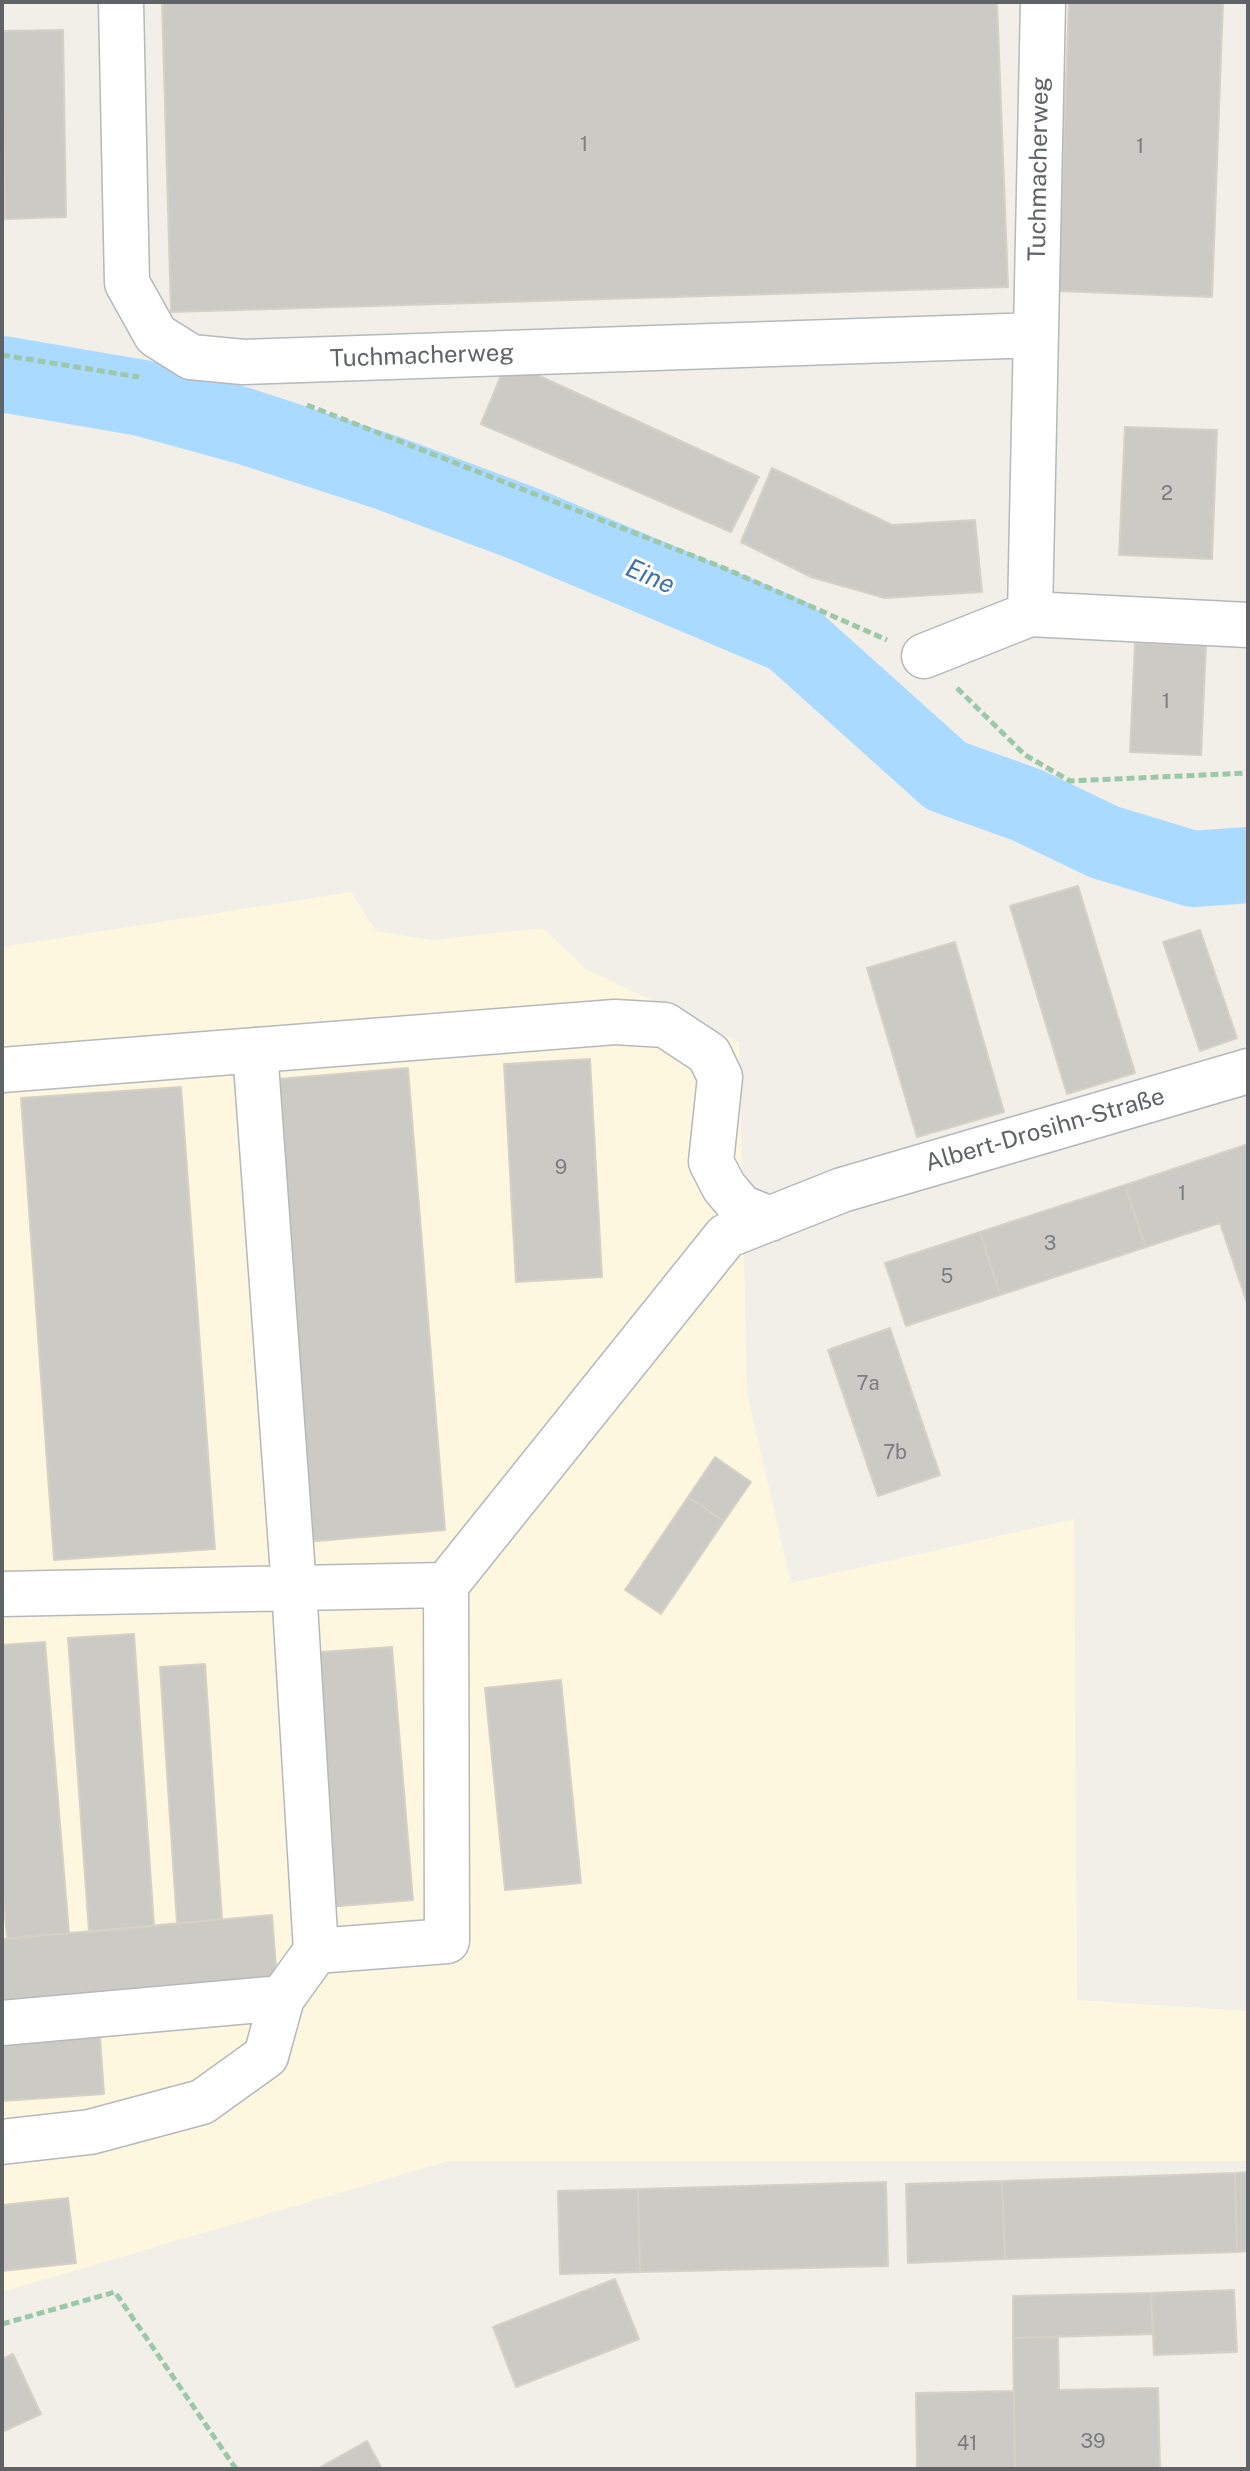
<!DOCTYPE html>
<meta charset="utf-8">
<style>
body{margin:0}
#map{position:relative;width:1250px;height:2471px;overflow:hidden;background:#f1efe8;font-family:"Public Sans",sans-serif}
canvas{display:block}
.frame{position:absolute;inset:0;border:4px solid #5f6368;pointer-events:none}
</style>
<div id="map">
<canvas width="1250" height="2471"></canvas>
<div class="frame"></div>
</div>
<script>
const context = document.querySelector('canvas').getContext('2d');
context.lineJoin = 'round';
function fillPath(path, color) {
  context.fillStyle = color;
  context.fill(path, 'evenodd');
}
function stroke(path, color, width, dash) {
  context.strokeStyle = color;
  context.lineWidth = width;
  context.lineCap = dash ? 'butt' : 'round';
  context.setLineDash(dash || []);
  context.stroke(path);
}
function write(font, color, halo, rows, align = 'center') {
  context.font = font + ' "Public Sans",sans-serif';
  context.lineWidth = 6;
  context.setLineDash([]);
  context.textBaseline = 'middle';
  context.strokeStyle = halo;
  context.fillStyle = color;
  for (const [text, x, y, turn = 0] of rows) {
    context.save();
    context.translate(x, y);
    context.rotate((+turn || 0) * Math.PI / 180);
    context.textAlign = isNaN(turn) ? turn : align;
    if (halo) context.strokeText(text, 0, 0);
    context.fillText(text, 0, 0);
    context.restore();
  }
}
fillPath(new Path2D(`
 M351 892 376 931 430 940 543 928 586 969 739 1042 747 1393 791 1583 1074 1519 1077 2000 1248 2011V2161H448L2 2292V947Z`), '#fef7e0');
stroke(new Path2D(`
 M2 374 142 398 244 426 388 473 522 523 790 636 946 776 1027 805 1104 842 1193 869 1248 865`), '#aadaff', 76);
const building = new Path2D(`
 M162 2H997L1008 287 171 312Z
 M1069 2H1223L1212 297 1058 291Z
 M63 30 66 217 5 219 2 31Z
 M507 361 759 477 731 532 481 424Z
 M1125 427 1217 430 1212 559 1119 555Z
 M772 468 892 525 975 520 982 592 885 598 811 577 741 542Z
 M1135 643 1206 646 1201 755 1130 752Z
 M1078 886 1135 1073 1067 1094 1010 906Z
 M1200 930 1237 1038 1200 1051 1163 942Z
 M955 942 1004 1112 917 1137 867 968Z
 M590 1059 602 1277 516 1282 504 1064Z
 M408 1068 445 1530 305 1542 267 1080Z
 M181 1087 215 1549 54 1560 21 1098Z
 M1248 1144V1302L1247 1303 1220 1223 1146 1247 1125 1185Z
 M1125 1185 1146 1247 1000 1295 980 1232Z
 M980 1232 1000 1295 906 1326 885 1263Z
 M890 1328 940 1475 878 1496 828 1350Z
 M715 1457 751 1482 724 1521 688 1497Z
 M688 1497 724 1521 661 1614 625 1590Z
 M134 1634 154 1926 89 1932 68 1638Z
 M45 1642 69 1933 7 1939 2 1881V1645Z
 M392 1647 413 1900 328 1907 307 1653Z
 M205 1664 222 1919 177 1924 160 1667Z
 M561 1680 581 1883 505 1890 485 1688Z
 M272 1915 277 1980 2 2004V1939Z
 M100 2037 104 2094 2 2101V2045Z
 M1248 2172V2251L1237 2252 1235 2173Z
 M1235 2173 1237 2252 1005 2259 1002 2181Z
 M1002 2181 1005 2259 908 2263 906 2184Z
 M886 2182 888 2266 640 2272 638 2189Z
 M638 2189 640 2272 560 2274 558 2191Z
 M68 2198 76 2263 2 2271V2205Z
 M615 2279 639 2339 516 2387 493 2327Z
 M1234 2290 1237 2352 1154 2355 1151 2293Z
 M1151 2293 1153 2334 1013 2338V2296Z
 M1058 2337 1059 2390 1158 2388 1160 2469H1015L1013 2338Z
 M13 2354 41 2414 2 2432V2359Z
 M1014 2391 1015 2469H917L916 2393Z
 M367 2441 382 2469H317Z`);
fillPath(building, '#cccac5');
stroke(building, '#d6d1c6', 2);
const minor = new Path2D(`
 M121 2 127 283 156 335 191 357 243 362 1036 335
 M1043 2 1030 614 1248 625
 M924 656 1030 614
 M255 1050 294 1588 316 1951
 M2 1070 615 1022 665 1025 709 1054 720 1077 711 1162 724 1187 741 1207 770 1219
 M2 1594 446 1585 726 1236 842 1190 1248 1071
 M2 2023 282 1998 316 1951 447 1941 446 1585
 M2 2142 90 2132 202 2102 266 2056 282 1998`);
stroke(minor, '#b5b8bc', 47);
stroke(new Path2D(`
 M2 355 139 377
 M307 405 724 568 887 640
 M957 688 1025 755 1070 781 1248 773
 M2 2324 115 2292 236 2469`), '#9cc7a9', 5, [8, 4]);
stroke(minor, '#fff', 44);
write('20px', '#7a7d7f', null, [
 ["1",584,145],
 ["1",1140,147],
 ["2",1167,494],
 ["1",1166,702],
 ["9",561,1168],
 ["1",1182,1194],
 ["3",1050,1244],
 ["5",947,1277],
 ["7a",868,1384],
 ["7b",895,1453],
 ["39",1093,2442],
 ["41",967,2444]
]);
write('24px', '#5f6368', '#fff', [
 ["Tuchmacherweg",1039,169,-89],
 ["Tuchmacherweg",422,356,-2],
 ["Albert-Drosihn-Straße",1045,1130,-16]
]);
write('italic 26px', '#4174aa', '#fff', [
 ["Eine",650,577,23]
]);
</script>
